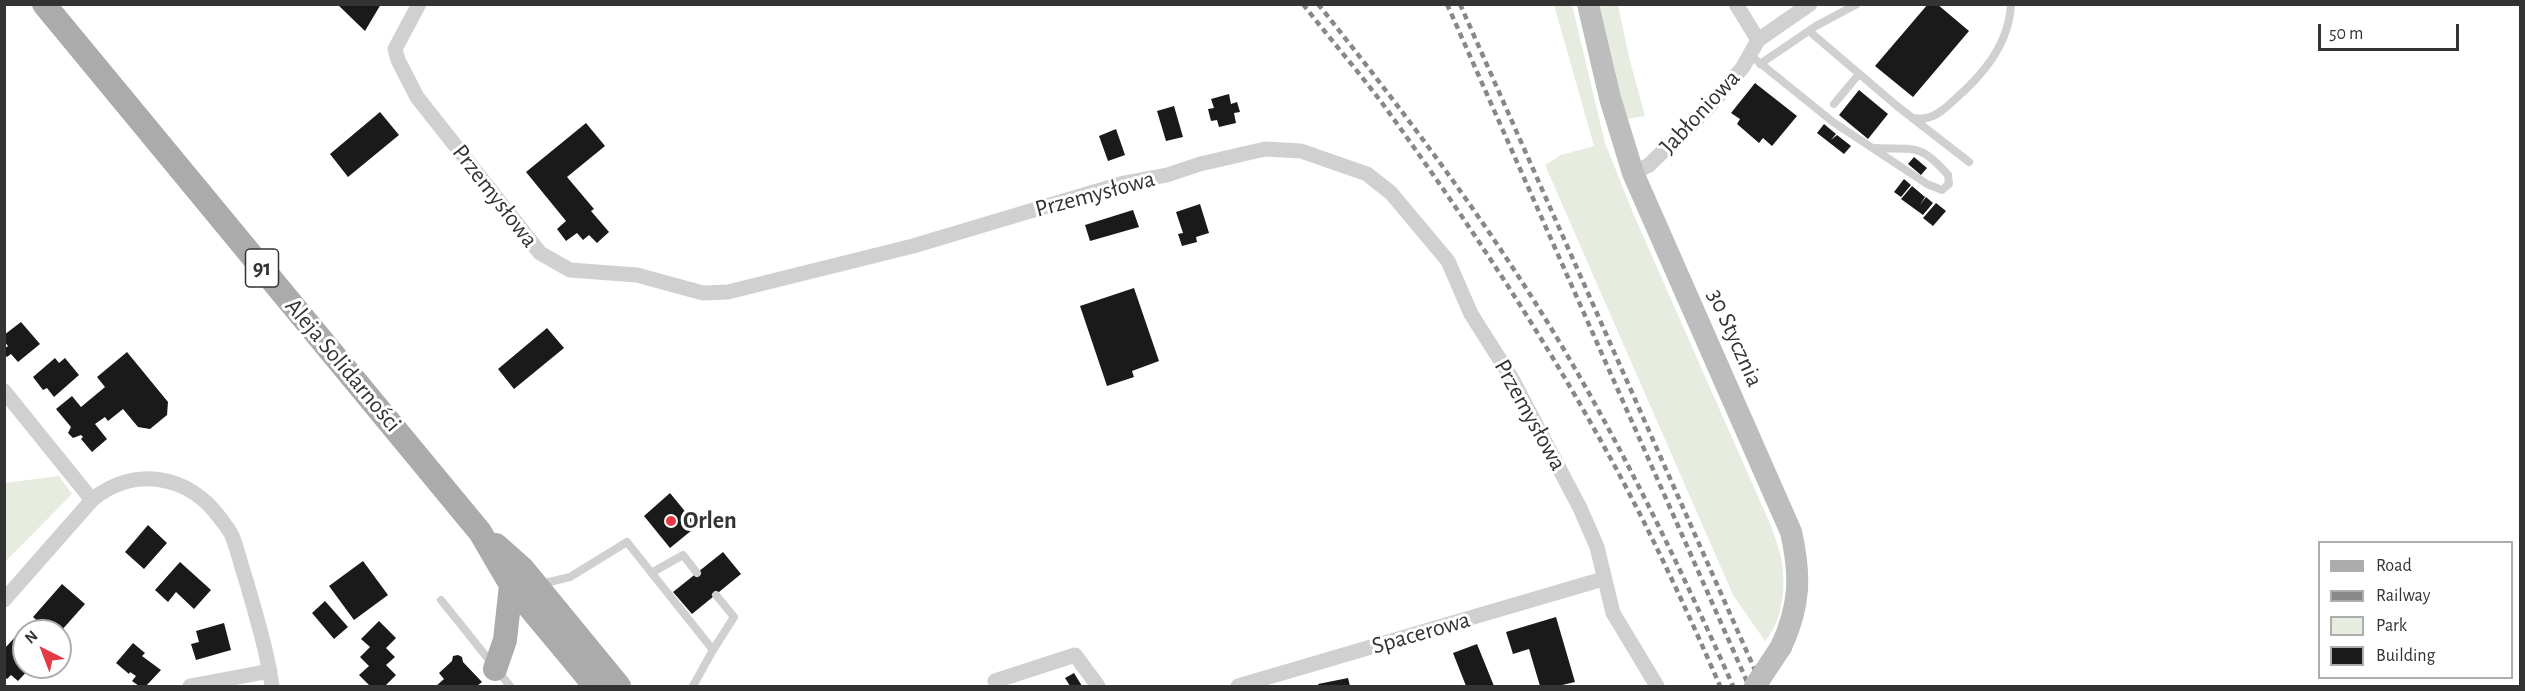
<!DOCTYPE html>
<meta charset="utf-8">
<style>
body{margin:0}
#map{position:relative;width:2525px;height:691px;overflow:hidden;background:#fff;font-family:"Alegreya Sans",sans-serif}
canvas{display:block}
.frame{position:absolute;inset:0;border:6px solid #333;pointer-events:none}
.legend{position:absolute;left:2318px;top:541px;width:195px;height:138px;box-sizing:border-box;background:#fff;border:2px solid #adadad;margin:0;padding:8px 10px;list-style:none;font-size:18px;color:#333}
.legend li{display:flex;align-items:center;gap:12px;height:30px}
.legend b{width:30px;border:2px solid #adadad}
.north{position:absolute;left:12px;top:619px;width:60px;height:60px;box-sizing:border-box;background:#fff;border:2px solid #adadad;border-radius:50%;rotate:318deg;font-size:16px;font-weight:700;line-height:24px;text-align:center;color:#333}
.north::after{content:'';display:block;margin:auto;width:21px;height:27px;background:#e63946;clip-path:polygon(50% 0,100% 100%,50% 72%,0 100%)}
.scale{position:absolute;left:2318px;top:24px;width:141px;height:27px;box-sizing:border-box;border:3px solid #333;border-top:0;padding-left:8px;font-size:18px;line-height:21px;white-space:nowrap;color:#333;-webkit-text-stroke:4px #fff;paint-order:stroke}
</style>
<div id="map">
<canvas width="2525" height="691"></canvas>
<div class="frame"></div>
<ul class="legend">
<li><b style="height:8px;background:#ababab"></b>Road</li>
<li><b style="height:8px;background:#888"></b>Railway</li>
<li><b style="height:16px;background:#e6ecdf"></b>Park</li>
<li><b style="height:16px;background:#1a1a1a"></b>Building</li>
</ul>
<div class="north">N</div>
<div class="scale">50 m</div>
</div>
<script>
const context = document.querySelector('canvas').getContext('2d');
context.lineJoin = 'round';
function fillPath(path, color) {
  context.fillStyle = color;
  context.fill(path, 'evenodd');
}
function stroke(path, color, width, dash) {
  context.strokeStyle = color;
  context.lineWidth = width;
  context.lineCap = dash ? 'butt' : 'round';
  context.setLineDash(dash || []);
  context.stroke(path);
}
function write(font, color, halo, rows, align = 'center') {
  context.font = font + ' "Alegreya Sans",sans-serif';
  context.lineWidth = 6;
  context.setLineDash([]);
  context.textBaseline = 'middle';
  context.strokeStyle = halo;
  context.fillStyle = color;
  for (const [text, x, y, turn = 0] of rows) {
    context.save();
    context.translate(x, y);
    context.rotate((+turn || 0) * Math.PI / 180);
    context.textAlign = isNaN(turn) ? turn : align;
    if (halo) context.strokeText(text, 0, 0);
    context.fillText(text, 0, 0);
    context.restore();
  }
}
fillPath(new Path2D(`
 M1554 5H1572L1605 143 1633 213 1771 526C1774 535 1778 544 1780 554 1787 580 1784 620 1765 641L1733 595 1545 165 1561 155 1594 146Z
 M1600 5H1618L1629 57 1645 116 1626 119Z
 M59 476 72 494 5 562V483Z`), '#e6ecdf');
fillPath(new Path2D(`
 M337 4H381L365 31Z
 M1928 4H1937L1969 31 1913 97 1875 66Z
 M1755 83 1797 116 1772 146 1763 138 1759 143 1737 124 1740 119 1731 113Z
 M1859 90 1888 114 1868 139 1839 115Z
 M1229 94 1231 104 1237 102 1240 112 1234 113 1236 123 1219 127 1217 120 1211 121 1208 109 1214 108 1211 99Z
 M1174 106 1183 137 1166 141 1157 111Z
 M380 112 399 135 348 177 330 154Z
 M586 123 605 146 567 177 594 209 591 211 609 232 597 243 589 235 583 240 577 233 566 241 557 229 566 221 526 172Z
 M1824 124 1836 134 1831 140 1837 135 1851 146 1844 154 1817 133Z
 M1116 129 1125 155 1108 161 1099 136Z
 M1914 157 1927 168 1921 175 1908 164Z
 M1904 179 1911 185 1901 197 1894 192Z
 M1912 186 1925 197 1920 205 1926 197 1933 203 1923 215 1901 199Z
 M1936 203 1946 211 1933 226 1923 218Z
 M1200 204 1209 233 1196 237 1197 242 1182 246 1178 234 1183 233 1176 212Z
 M1133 210 1139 227 1090 241 1085 225Z
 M1134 288 1159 361 1132 371 1134 377 1107 386 1080 306Z
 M21 322 40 344 18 362 11 354 7 357 4 354V349L8 346 4 341V335Z
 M547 328 564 348 514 389 498 369Z
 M127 352 168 402 167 415 150 429 138 427 123 409 108 421 105 417 95 424 107 439 92 452 81 439 83 437 81 435 73 438 68 433 71 427 56 409 72 396 81 407 105 387 97 377Z
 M55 358 59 363 65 358 79 375 54 397 47 388 43 390 33 377Z
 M670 493 697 526 670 548 644 516Z
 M148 525 167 543 144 569 125 552Z
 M723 552 741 574 692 614 673 592Z
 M363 561 388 595 354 620 329 586Z
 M180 562 211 590 194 609 176 592 168 602 155 590Z
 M62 584 85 604 61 631H48L33 617Z
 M325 601 348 627 334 639 312 613Z
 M1556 617 1575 682 1558 686H1540L1529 649 1513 654 1506 632Z
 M379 621 396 638 386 648 395 657 386 665 396 675 385 686H370L359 675 369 666 360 657 370 647 361 639Z
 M224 623 231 650 196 660 191 644 199 642 196 631Z
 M18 634 24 640V667H31L18 681 11 675 7 679 4 677V649Z
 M133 643 145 653 142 656 161 670 146 686H139L132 681 136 676 130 672 129 674 116 663Z
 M1477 644 1494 686H1466L1453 653Z
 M458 655 462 657 463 662 482 682 477 686H436L444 679 439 673 452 661 453 656Z
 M1074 673 1082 686H1070L1065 678Z
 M1348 678 1350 686H1319L1318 684Z`), '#1a1a1a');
stroke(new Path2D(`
 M1809 31 1897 106 1969 162
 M1750 55 1833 122 1927 184 1942 190 1949 184 1948 175C1919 142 1914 150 1875 148
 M1760 64 1816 26 1857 4
 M1834 104 1859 74
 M1912 118C1917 118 1922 119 1926 118 1935 117 1947 107 1953 101 1982 76 2009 45 2011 4
 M653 572 683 555 697 573
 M541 584 570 577 627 542 713 650 693 686
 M441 600 510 686
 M713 650 734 617 716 595`), '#d0d0d0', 8);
stroke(new Path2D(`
 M419 4 395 49 398 60 417 97 540 253 570 270 637 275 703 293 728 292 913 246 1124 183 1167 175 1200 164 1265 149 1301 151 1367 174 1391 193 1448 261 1471 314 1511 377 1580 508 1597 547 1613 613 1657 686
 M1736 4 1758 40
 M1633 173 1649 165 1708 108 1743 67 1758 40 1810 4
 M4 391 92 500C134 465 189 475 220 518 224 524 230 530 232 536 238 550 241 566 246 580 256 615 267 651 272 686
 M4 600 92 500
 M995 681 1075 655 1098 686
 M190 686 270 671
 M1238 686 1603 579`), '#d0d0d0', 15);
stroke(new Path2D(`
 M1588 4 1610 98 1633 173 1791 532C1801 576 1800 606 1781 647`), '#bdbdbd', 22);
stroke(new Path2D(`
 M44 4 480 532 511 585 595 686
 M496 545 523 569 619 686
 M495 669 505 640 511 585`), '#ababab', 24);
stroke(new Path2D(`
 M1303 4C1330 39 1359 72 1385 107 1461 212 1534 321 1597 434 1643 515 1683 601 1720 686
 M1318 4C1405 113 1489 224 1560 343 1626 454 1681 569 1733 686
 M1447 4 1749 686
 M1460 4 1762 686`), '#888', 4.5, [6, 4.5]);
stroke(new Path2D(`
 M1755 686 1781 647`), '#bdbdbd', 22);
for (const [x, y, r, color] of [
 [671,521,6,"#e63946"]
]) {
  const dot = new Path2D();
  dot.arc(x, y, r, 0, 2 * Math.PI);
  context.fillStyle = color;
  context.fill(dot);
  stroke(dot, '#fff', 2);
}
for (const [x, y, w] of [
 [262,268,33]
]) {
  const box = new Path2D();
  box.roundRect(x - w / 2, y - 19, w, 38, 4.5);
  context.fillStyle = '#fff';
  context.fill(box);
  stroke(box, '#333', 1.5);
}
write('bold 22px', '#333', null, [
 ["91",262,268]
]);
write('24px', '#333', '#fff', [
 ["Jabłoniowa",1700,112,-47],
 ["Przemysłowa",1095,194,-15],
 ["Przemysłowa",495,196,52],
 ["30 Stycznia",1735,338,66],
 ["Aleja Solidarności",343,365,50],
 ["Przemysłowa",1530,415,61],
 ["Spacerowa",1421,633,-16]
]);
write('bold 24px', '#333', '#fff', [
 ["Orlen",683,521]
], 'left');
</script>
